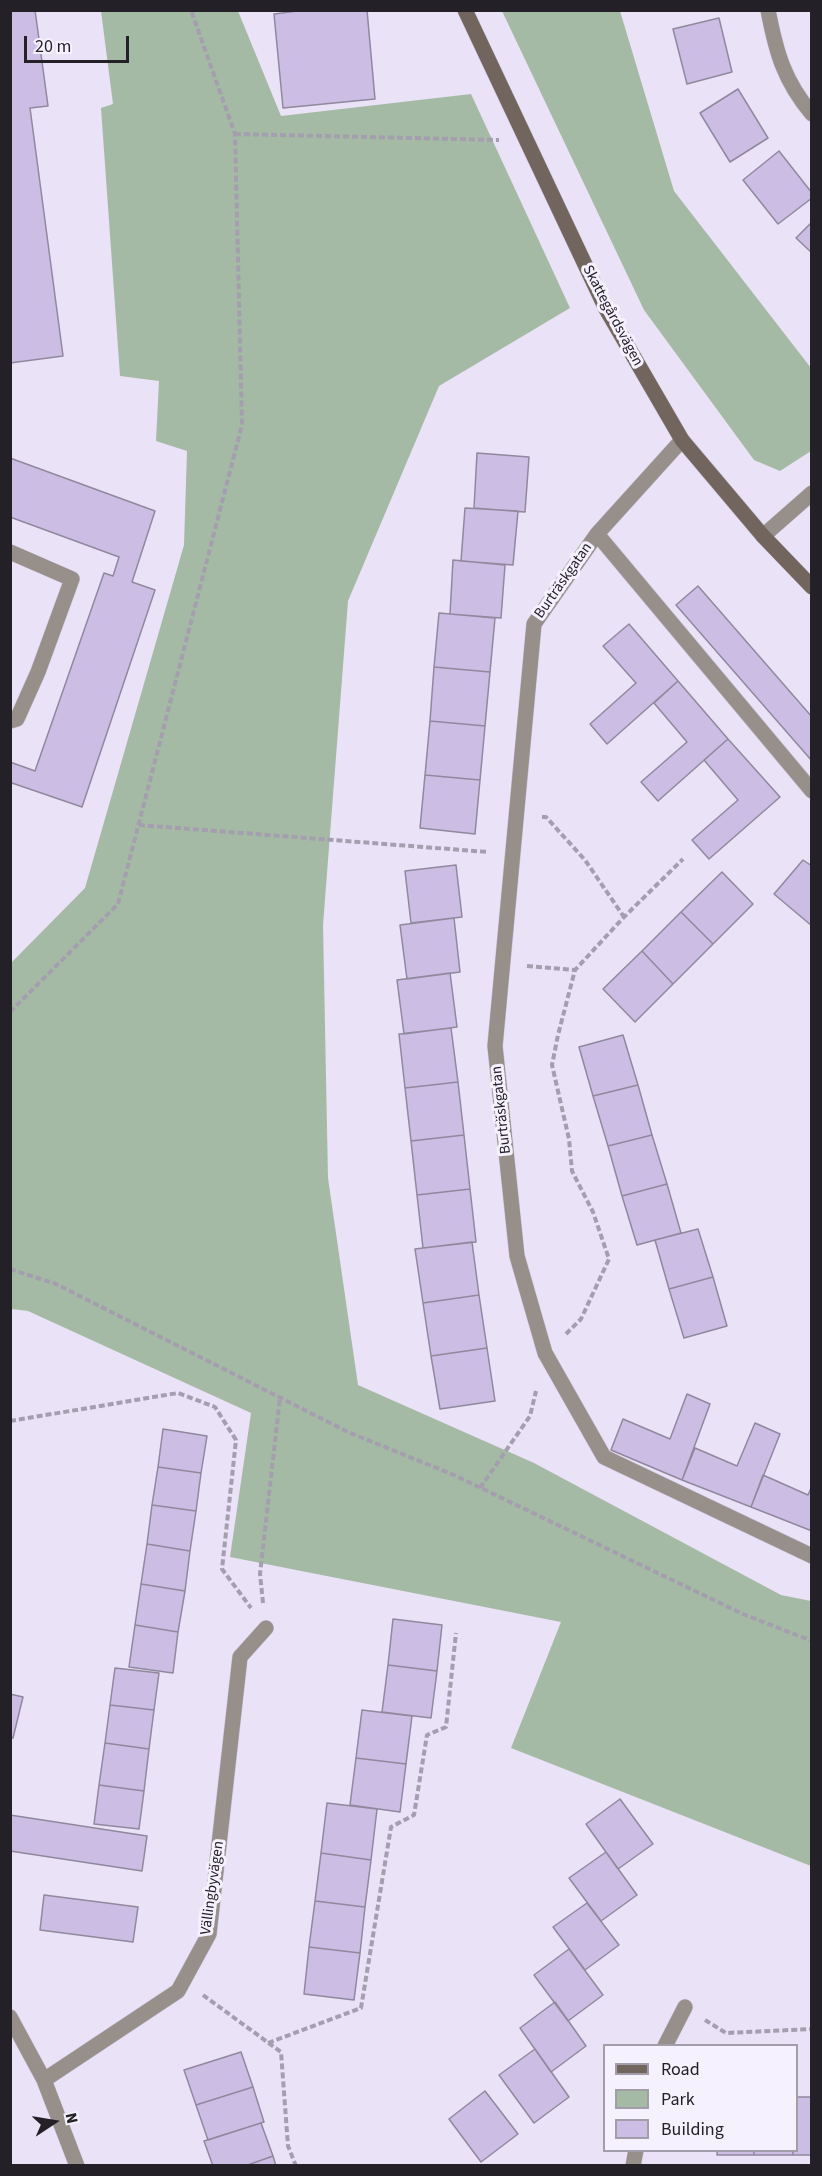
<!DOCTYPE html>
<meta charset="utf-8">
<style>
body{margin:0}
#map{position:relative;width:822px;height:2176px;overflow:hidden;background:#eae2f7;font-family:"Source Sans 3",sans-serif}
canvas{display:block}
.frame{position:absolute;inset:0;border:12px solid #232028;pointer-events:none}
.legend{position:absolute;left:603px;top:2044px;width:195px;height:108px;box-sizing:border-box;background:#f6f1fe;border:2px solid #a29da8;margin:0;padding:8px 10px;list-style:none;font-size:18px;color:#232028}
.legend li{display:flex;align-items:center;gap:12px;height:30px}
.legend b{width:30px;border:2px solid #a29da8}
.north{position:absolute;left:24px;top:2092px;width:60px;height:60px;-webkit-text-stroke:4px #f6f1fe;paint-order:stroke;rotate:78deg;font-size:16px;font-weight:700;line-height:24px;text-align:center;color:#232028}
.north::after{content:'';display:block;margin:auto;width:21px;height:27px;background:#232028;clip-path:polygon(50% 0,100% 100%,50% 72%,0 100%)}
.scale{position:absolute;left:24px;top:36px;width:105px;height:27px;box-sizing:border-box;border:3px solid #232028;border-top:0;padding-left:8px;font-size:18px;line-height:21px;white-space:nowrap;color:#232028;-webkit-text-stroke:4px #f6f1fe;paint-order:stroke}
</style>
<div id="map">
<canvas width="822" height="2176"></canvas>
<div class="frame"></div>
<ul class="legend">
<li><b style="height:8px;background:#71655d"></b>Road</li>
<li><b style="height:16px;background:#a5baa5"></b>Park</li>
<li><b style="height:16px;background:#ccbde5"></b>Building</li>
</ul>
<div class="north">N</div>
<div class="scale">20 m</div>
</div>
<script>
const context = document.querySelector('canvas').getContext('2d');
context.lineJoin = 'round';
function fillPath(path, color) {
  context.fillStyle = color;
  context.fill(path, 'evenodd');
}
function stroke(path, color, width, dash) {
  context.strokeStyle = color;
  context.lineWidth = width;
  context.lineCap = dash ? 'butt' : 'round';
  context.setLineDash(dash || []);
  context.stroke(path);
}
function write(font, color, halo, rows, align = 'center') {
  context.font = font + ' "Source Sans 3",sans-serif';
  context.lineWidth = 6;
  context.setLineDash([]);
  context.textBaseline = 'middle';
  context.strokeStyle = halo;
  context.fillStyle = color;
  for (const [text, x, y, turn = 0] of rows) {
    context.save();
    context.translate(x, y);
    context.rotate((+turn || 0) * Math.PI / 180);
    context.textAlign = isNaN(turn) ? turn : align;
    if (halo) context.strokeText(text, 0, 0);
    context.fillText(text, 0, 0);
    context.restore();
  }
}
fillPath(new Path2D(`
 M101 11H238L281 116 471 94 570 308 439 386 348 601 323 925 328 1178 358 1385 534 1463 781 1595 811 1601V1866L511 1748 561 1622 230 1557 251 1413 28 1311 11 1309V963L85 888 184 545 187 451 156 441 159 381 120 376 101 108 113 104Z
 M502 11H620L674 191 811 368V451L780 471 754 460 644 310Z`), '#a5baa5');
const building = new Path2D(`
 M10 10H35L48 106 30 108 63 356 10 363Z
 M305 10H367L375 99 283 108 274 14Z
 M719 18 732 72 687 84 673 29Z
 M738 89 768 138 730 162 700 113Z
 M779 151 812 193V198L778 224 743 180Z
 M812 222V253L796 238Z
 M477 453 529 457 525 512 474 508Z
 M10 458 155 511 132 582 155 590 82 807 12 783 10 788V762L35 771 104 573 113 576 119 557 10 517Z
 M465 508 518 511 513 565 461 561Z
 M453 560 505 565 501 618 450 614Z
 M698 586 812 717V761L676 605Z
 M439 613 495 618 490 672 434 667Z
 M629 624 678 681 607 744 590 724 636 683 603 646Z
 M434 667 490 672 485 726 430 721Z
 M678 681 728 739 658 801 641 782 687 742 654 703Z
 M430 721 485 726 480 780 425 775Z
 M728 739 780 797 709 859 692 840 738 800 704 760Z
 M425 775 480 780 475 834 420 828Z
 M803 860 812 866V926L774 894Z
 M456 865 462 917 411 923 405 871Z
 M722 872 753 904 713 944 681 912Z
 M681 912 713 944 673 984 642 951Z
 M454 918 460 972 407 979 400 925Z
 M642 951 673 984 635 1022 603 989Z
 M450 973 457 1027 404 1034 397 980Z
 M451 1028 458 1082 405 1088 399 1034Z
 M623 1035 638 1085 593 1096 579 1047Z
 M458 1082 464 1135 411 1141 405 1088Z
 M638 1085 652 1135 608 1146 593 1096Z
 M464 1135 470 1189 417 1195 411 1141Z
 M652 1135 667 1184 622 1196 608 1146Z
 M667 1184 681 1233 637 1245 622 1196Z
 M470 1189 476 1242 423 1248 417 1195Z
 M698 1229 713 1277 669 1289 655 1240Z
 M472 1242 479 1295 423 1303 415 1249Z
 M713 1277 727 1326 684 1338 669 1289Z
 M479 1295 487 1348 431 1356 423 1303Z
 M487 1348 495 1401 440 1409 431 1356Z
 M687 1394 710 1404 682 1480 611 1450 623 1419 670 1439Z
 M755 1423 780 1434 751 1507 682 1480 695 1448 737 1466Z
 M163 1429 207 1436 201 1473 158 1467Z
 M158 1467 201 1473 196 1511 152 1505Z
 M763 1475 808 1495 812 1486V1531L751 1507Z
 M152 1505 196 1511 190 1551 147 1544Z
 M147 1544 190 1551 185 1591 141 1584Z
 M141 1584 185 1591 178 1632 135 1625Z
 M393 1619 442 1625 437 1671 388 1665Z
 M135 1625 178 1632 173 1673 129 1667Z
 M388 1665 437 1671 431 1718 382 1712Z
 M115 1668 159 1673 154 1710 110 1705Z
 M10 1694 23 1697 13 1738H10Z
 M110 1705 154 1710 149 1749 105 1743Z
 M362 1710 412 1716 406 1764 356 1758Z
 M105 1743 149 1749 144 1791 99 1785Z
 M356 1758 406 1764 400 1812 350 1805Z
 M99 1785 144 1791 139 1829 94 1824Z
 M620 1799 653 1844 618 1869 586 1824Z
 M327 1803 377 1809 371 1860 321 1853Z
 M10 1815 147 1836 142 1871 10 1851Z
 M606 1852 637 1895 601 1921 569 1878Z
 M321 1853 371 1860 365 1907 315 1901Z
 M44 1895 138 1907 133 1942 40 1930Z
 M315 1901 365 1907 360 1953 309 1947Z
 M587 1903 619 1945 585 1970 553 1927Z
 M309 1947 360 1953 354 2000 304 1994Z
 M569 1949 603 1995 568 2021 534 1975Z
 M555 2002 586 2046 551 2072 520 2028Z
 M535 2049 569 2097 534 2123 499 2075Z
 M241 2052 253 2087 196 2105 184 2070Z
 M253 2087 264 2122 208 2140 196 2105Z
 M485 2091 518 2134 481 2162 449 2119Z
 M796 2097H812V2155H793V2150H796Z
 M261 2123 273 2156 245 2166H213L204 2141Z
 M717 2150H754V2155H717Z
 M754 2150H793V2155H754Z
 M273 2156 276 2166H245Z`);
fillPath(building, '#ccbde5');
stroke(building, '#90889c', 1.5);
const street = new Path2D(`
 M768 10C776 52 784 81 812 114
 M682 440 597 534 534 624 495 1046 517 1256 545 1353 604 1457 812 1556
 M597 534 812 791
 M763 536 812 493
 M10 552 72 579 38 672 17 719 10 721
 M10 2017 44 2080 77 2166
 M665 2046 685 2007
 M44 2080 178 1991 209 1934 240 1657 266 1628
 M633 2166 636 2150`);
const secondary = new Path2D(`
 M465 10 606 309 682 440 763 536 812 587`);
stroke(street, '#c6bfd2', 16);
stroke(secondary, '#c6bfd2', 16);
stroke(new Path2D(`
 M235 134 499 140
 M542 817H546L585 860 624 917
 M139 825 488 852
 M527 966 575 970
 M10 1012 118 904 242 425 235 134 191 10
 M10 1269 56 1284 348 1432 454 1475 743 1614 812 1641
 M566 1334 581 1319 609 1259 593 1212 572 1171 569 1139 552 1065 558 1035 575 970 624 917 683 859
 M10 1421 178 1393 215 1407 236 1440 222 1569 251 1608
 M480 1488 530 1416 536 1391
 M263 1603 260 1574 280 1398
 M203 1995 281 2052 288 2146 296 2166
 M705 2020 726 2033 812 2029
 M268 2043 361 2008 391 1827 414 1815 427 1735 446 1727 456 1633`), '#a49eae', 4, [6, 3]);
stroke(street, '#978f89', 15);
stroke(secondary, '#71655d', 15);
write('15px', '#232028', '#f6f1fe', [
 ["Skattegårdsvägen",612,316,62],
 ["Burträskgatan",564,581,-55],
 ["Burträskgatan",502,1110,-96],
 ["Vällingbyvägen",213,1888,-82]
]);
</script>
